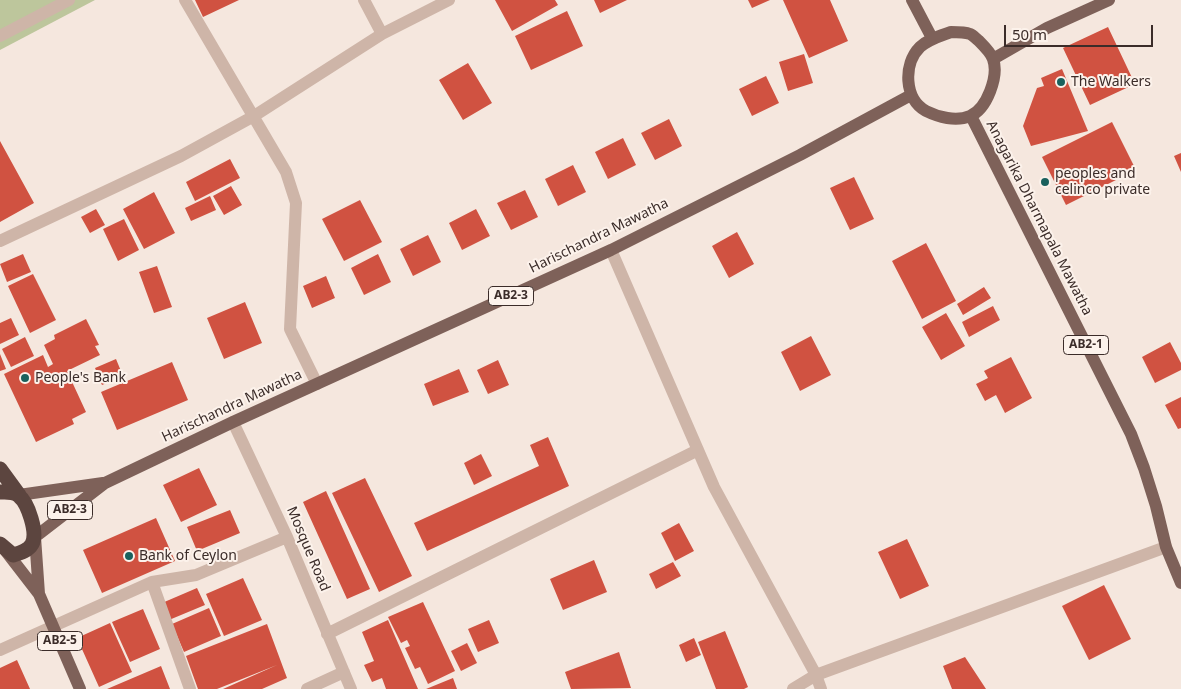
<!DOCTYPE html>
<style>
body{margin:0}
#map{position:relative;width:1181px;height:689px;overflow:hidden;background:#f5e7de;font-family:"Noto Sans",sans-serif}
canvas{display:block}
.scale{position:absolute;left:1004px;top:25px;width:149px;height:22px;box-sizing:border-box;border:2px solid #3b2c29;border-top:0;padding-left:6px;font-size:15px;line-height:18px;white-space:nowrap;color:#3b2c29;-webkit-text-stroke:4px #fcf2eb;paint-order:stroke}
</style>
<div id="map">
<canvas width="1181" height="689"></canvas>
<div class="scale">50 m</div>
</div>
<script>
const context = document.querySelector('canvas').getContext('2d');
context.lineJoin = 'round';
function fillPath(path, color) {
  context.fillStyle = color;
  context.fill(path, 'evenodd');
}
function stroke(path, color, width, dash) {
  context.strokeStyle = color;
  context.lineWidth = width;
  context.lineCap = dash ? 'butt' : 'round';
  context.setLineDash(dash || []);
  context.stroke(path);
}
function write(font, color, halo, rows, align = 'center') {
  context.font = font + ' "Noto Sans",sans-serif';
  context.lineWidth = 4;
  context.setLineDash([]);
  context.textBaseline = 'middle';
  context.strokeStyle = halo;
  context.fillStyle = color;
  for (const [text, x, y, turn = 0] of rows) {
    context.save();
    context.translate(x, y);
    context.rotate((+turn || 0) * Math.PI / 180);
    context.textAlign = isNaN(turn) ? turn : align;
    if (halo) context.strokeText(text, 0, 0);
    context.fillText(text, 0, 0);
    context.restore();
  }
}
fillPath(new Path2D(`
 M0 0H95L0 50Z`), '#bdc69c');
fillPath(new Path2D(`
 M195 0H239L203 17Z
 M495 0H555L558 5 512 31Z
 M594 0H627L600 13Z
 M748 0H770L752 8Z
 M783 0H830L848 41 809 58Z
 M567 11 583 46 531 70 515 36Z
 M1108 27 1135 84 1090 105 1063 48Z
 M804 54 813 83 788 91 779 62Z
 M468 63 492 103 463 120 439 80Z
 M1062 69 1088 131 1031 146 1023 126 1037 88 1044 86 1041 78Z
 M766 76 779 103 752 116 739 89Z
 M669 119 682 146 655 160 641 133Z
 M1112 122 1136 170 1066 205 1042 157Z
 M623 138 636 165 608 179 595 152Z
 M0 141 34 203 0 222Z
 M1181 153V172L1174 156Z
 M230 159 240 178 195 201 186 182Z
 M573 165 586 192 558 206 545 179Z
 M854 177 874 219 850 230 830 188Z
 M231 186 242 205 224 215 213 196Z
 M525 190 538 217 511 230 497 203Z
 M154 192 175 233 144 249 123 209Z
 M210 196 216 210 191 221 185 208Z
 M360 200 382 242 344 261 322 219Z
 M96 209 105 225 90 233 81 217Z
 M476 209 490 236 462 250 449 223Z
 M124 219 139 250 118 261 103 229Z
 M737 232 754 264 729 278 712 246Z
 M428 235 441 262 413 276 400 249Z
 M926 243 956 301 922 319 892 261Z
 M23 254 31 272 7 282 0 264Z
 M378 254 391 282 364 295 351 268Z
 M157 266 172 307 154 313 139 272Z
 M33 274 56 320 30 333 8 286Z
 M326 276 335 298 312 308 303 286Z
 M984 287 991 298 963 315 957 304Z
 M245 302 262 343 224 359 207 318Z
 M993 306 1000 320 969 337 962 322Z
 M946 313 965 346 941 360 922 327Z
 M11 318 19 335 0 344V323Z
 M86 319 99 345 95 346 100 355 67 371 86 412 72 419 74 424 36 442 4 374 43 355 48 367 53 364 44 345 55 339 54 335Z
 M811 336 831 375 800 391 781 352Z
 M25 337 34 356 11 367 2 349Z
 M1170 342 1181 363V370L1155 383 1142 357Z
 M0 354 6 369 0 371Z
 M1011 357 1032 398 1005 413 996 395 985 401 976 384 988 378 984 371Z
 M116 359 123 376 102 385 95 368Z
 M498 360 509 385 488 394 477 370Z
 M172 362 188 400 117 430 101 392Z
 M459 369 469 392 433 406 424 384Z
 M1181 397V428L1178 429 1165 405Z
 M548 437 569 486 427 551 414 523 539 466 530 445Z
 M481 454 492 476 474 485 464 463Z
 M199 468 217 505 181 522 163 485Z
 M365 478 412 576 379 592 332 493Z
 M326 491 370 589 347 599 303 502Z
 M230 510 240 533 197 551 187 527Z
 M156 518 175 561 102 593 83 550Z
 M679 523 694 551 675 561 661 533Z
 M907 539 929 586 900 599 878 552Z
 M594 560 607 592 563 610 550 579Z
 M673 562 681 576 656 589 649 574Z
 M243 578 262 620 224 636 206 594Z
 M1104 585 1131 639 1089 660 1062 606Z
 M197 588 205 605 169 620 162 603Z
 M423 602 455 671 428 684 420 667 415 669 405 648 410 646 407 640 401 643 388 617Z
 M209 608 221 636 184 652 172 624Z
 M143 609 160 649 130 662 112 622Z
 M388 620 418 689H386L382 678 372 682 364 665 374 661 362 632Z
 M489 620 499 643 478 652 468 629Z
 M110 623 132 672 99 687 77 638Z
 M267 624 287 678 262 689H223L277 665 217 689H198L186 656Z
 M725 631 748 687 744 689H716L698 642Z
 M694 638 701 655 686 662 679 645Z
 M467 643 477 663 461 671 451 651Z
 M619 652 631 688 571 689 565 672Z
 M965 657 986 689H952L943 666Z
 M17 660 30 689H0V668Z
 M161 666 170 689H107Z
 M453 678 457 689H426Z`), '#d05241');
stroke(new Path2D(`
 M185 0 286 172 296 203 290 329 317 384
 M364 0 382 34
 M0 36 69 0
 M0 241 181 156 254 116 382 34 449 0
 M611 250 714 487 816 675 793 689
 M233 422 287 537 351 689
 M152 582 190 689
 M327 634 698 450
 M0 650 152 582 196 575 287 537
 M307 689 344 672
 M821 689 816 675 1166 547`), '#ceb5a8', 12);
stroke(new Path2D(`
 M912 0 932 38
 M951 32C956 32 965 32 970 34 973 35 976 39 979 41 983 45 991 53 993 59 999 76 987 109 970 116 956 122 938 117 926 111 904 99 903 64 920 47 929 39 940 36 951 32Z
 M993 59 1047 28 1109 0
 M971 116 1131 434 1144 468 1156 506 1166 547 1181 583
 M19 495 103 483
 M5 550 39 594 80 689
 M39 594 35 537 105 483 233 422 611 250 800 155 911 95`), '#7e6159', 12);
stroke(new Path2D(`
 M0 469 19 495
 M0 492C7 492 14 491 19 496 28 503 38 533 32 544 28 551 20 553 13 555L0 544`), '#5c453f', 15);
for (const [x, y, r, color] of [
 [1061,82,5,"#1a615d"],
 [1045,182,5,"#1a615d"],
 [25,378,5,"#1a615d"],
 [129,556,5,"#1a615d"]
]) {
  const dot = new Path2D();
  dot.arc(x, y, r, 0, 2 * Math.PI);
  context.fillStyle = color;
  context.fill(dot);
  stroke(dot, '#fcf2eb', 2);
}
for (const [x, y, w] of [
 [511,296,45],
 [1086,345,45],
 [70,510,45],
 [60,641,45]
]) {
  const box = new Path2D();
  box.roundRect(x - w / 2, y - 9.5, w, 19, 4);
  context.fillStyle = '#fcf2eb';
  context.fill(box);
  stroke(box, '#3b2c29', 1);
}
write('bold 12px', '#3b2c29', null, [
 ["AB2-3",511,296],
 ["AB2-1",1086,345],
 ["AB2-3",70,510],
 ["AB2-5",60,641]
]);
write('14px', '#3b2c29', '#fcf2eb', [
 ["The Walkers",1071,82],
 ["peoples and",1055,174],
 ["celinco private",1055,190],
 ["People's Bank",35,378],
 ["Bank of Ceylon",139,556]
], 'left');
write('14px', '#3b2c29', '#fcf2eb', [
 ["Anagarika Dharmapala Mawatha",1039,218,63],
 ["Harischandra Mawatha",599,236,-26],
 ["Harischandra Mawatha",232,406,-25],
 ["Mosque Road",308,549,67]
]);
</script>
